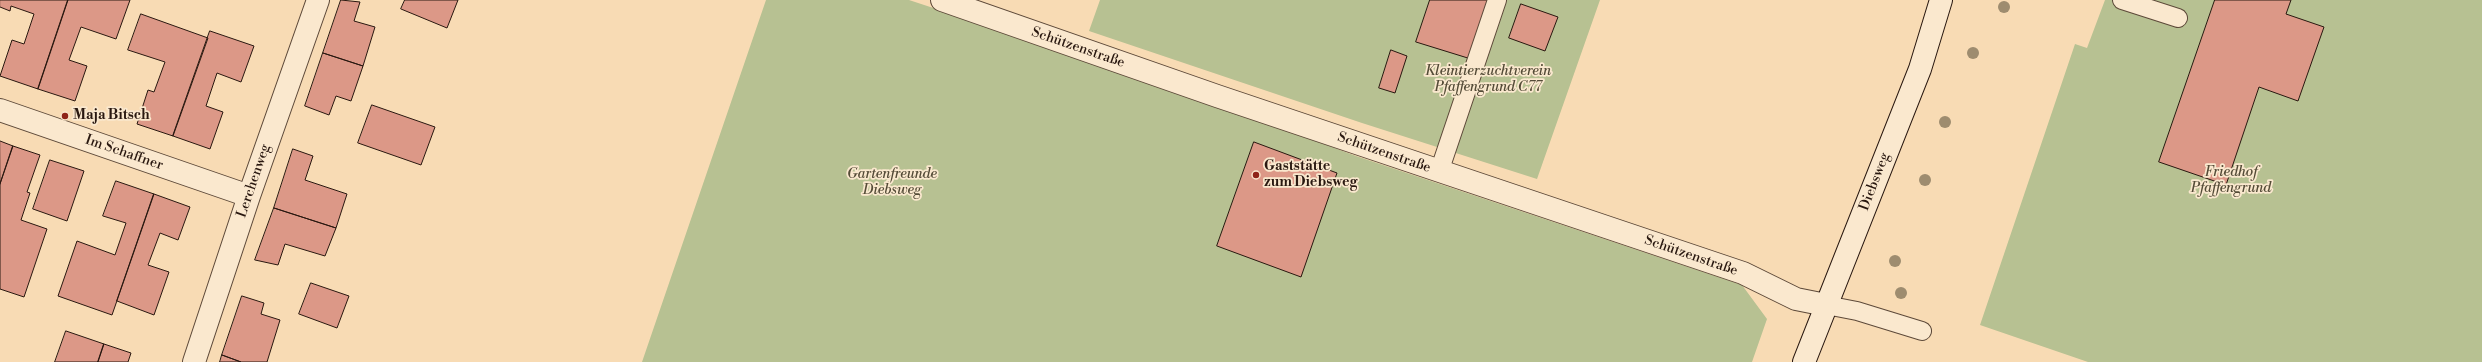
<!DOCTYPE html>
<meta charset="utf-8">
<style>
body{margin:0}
canvas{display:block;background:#f8dbb4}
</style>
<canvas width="2482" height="362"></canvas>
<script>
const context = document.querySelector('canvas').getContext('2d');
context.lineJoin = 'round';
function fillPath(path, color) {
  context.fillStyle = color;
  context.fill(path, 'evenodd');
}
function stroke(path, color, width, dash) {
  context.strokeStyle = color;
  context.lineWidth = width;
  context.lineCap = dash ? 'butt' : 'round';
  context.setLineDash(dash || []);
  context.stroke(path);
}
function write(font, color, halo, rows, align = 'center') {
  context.font = font + ' "Libre Bodoni",serif';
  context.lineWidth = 3.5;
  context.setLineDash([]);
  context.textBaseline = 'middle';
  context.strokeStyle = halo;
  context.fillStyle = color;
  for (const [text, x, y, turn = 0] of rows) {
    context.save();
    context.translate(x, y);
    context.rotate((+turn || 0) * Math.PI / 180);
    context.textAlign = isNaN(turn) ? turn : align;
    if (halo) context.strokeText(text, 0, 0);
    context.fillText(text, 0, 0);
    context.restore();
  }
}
fillPath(new Path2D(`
 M766 0H909L1161 83 1356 156 1742 285 1767 319 1752 362H642Z
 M1100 0H1600L1537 179 1362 123 1089 31Z
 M2105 0H2482V362H2088L1980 325 2075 44 2087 48Z`), '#b7c192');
const building = new Path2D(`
 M0 0H68L38 89 0 76 12 40 24 44 34 14 11 6 10 11 0 7Z
 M68 0H130L116 39 81 27 69 60 87 66 75 101 38 89Z
 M341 0 360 2 354 21 375 27 363 66 323 53Z
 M405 0H458L447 28 401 9Z
 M1430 0H1489L1471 59 1416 42Z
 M2215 0H2291L2286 14 2324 27 2298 101 2259 87 2226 185 2159 162Z
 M1521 4 1558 17 1545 51 1509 38Z
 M141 14 208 38 173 136 137 124 148 90 154 92 165 62 128 50Z
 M210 31 254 46 241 82 217 73 206 106 223 112 210 149 173 136Z
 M1391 50 1407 56 1395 93 1379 88Z
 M323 53 363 66 351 101 336 96 329 115 305 106Z
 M372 105 435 127 421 165 358 143Z
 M0 141 13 146 0 184Z
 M1254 142 1337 173 1301 277 1217 246Z
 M13 146 40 155 27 192 30 193 21 220 47 229 24 297 0 289V184Z
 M293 149 313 156 305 180 347 194 336 228 274 208Z
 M50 160 84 171 67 221 33 209Z
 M116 181 154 194 112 315 58 296 77 241 115 255 126 223 103 216Z
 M154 194 190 207 178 240 160 233 148 265 169 272 154 315 117 301Z
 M274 208 336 228 325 256 285 244 278 265 255 260Z
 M311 283 349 296 337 328 299 314Z
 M242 296 264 303 261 314 280 320 267 362H241L222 355Z
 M66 331 104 344 98 362H55Z
 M104 344 131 353 128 362H98Z
 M222 355 241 362H220Z`);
fillPath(building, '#dc9887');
stroke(building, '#291810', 1);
const lane = new Path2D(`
 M2122 0 2178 18
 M1439 172 1497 0
 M1826 305 1857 311 1922 331`);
const street = new Path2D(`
 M942 0 1217 96 1743 273 1796 299 1826 305
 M0 110 249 196
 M194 362 249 196 318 0`);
const secondary = new Path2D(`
 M1804 362 1920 69 1941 0`);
stroke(lane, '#5d4939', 20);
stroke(street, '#5d4939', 24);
stroke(secondary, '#291810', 24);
stroke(lane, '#fae8ce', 18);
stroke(street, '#fae8ce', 22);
stroke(secondary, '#fae8ce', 22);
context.fillStyle = '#9e8c6f';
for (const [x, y] of [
 [2004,7],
 [1973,53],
 [1945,122],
 [1925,180],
 [1895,261],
 [1901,293]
]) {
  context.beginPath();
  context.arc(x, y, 6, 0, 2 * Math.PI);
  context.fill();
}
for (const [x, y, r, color] of [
 [65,116,4,"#8f2418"],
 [1256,175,4,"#8f2418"]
]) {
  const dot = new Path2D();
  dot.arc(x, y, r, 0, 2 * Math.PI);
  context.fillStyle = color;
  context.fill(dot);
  stroke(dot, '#fae8ce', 1.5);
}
write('14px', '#291810', '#fae8ce', [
 ["Schützenstraße",1078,48,19],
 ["Im Schaffner",124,153,19],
 ["Schützenstraße",1384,153,19],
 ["Lerchenweg",254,181,-71],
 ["Diebsweg",1875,182,-69],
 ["Schützenstraße",1691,256,19]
]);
write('italic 14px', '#544b37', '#fae8ce', [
 ["Kleintierzuchtverein",1488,72],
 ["Pfaffengrund C77",1488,88],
 ["Friedhof",2231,173],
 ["Pfaffengrund",2231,189],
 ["Gartenfreunde",892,175],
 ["Diebsweg",892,191]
]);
write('bold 14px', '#291810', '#fae8ce', [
 ["Maja Bitsch",73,116],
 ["Gaststätte",1264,167],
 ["zum Diebsweg",1264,183]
], 'left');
</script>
